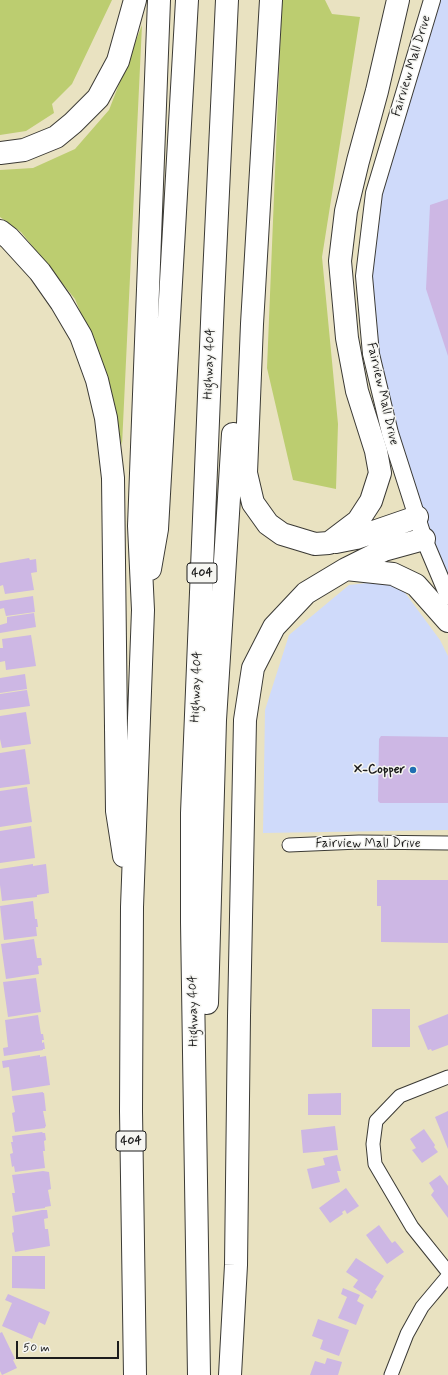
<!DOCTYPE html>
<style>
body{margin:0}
#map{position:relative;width:448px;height:1375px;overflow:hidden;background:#e9e2c1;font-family:Mynerve,sans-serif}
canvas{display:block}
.scale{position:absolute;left:16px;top:1341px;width:103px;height:18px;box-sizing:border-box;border:2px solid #1c1c1c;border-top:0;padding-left:5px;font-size:12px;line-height:14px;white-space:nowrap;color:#1c1c1c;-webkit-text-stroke:3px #f6f6f2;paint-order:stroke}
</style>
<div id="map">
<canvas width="448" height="1375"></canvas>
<div class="scale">50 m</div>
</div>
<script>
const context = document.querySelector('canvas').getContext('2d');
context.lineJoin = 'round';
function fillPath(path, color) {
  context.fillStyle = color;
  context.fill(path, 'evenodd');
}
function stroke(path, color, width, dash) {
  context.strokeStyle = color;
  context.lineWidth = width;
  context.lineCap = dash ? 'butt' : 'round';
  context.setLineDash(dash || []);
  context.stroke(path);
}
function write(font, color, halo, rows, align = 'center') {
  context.font = font + ' Mynerve,sans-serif';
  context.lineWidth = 3;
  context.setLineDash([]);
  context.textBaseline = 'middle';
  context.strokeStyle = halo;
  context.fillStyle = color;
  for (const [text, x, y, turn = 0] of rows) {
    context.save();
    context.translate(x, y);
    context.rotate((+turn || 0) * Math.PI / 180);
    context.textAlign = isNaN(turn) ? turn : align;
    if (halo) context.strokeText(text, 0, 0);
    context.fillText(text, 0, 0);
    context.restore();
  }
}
fillPath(new Path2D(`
 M432 0H448V596L390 433 364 276 400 107Z
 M384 581 403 590 440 640 448 656V830L263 833 265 710 289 635 349 585Z`), '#cfdafa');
fillPath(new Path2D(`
 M0 0H112L72 84 52 104 54 113 26 131 0 135Z
 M282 0H325L332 14 360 17 322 257 338 424 336 489 293 480 267 368Z
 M142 25 122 445 100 360 75 299 21 232 0 217V170L33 168 75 149 109 110Z`), '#bccd70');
fillPath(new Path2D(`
 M448 199V356L426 289 430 205Z
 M29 558 30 560 36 559 37 572 31 573 34 590 5 594 3 585 0 586V563Z
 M33 596 35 612 6 616 4 608 0 609V601Z
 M34 613 36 627 0 633V625L7 623V617Z
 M31 635 36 666 6 670 5 661 0 662V648H3L2 639Z
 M25 674 27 689 0 693V678Z
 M27 690 30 706 0 710V694Z
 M26 712 31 744 2 748 0 739V716Z
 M381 736 448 737V803H380L378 801 379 739Z
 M25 749 30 784 0 788V753Z
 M27 787 32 822 0 827V791Z
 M31 826 35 858 0 863V831Z
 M33 864V866L46 864 49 893 37 895V897L2 901 0 885V869Z
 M377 880H448V943L381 942V906H377Z
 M33 901 35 919H37L38 927H36L37 936 4 940 0 906Z
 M34 939 37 958H41L42 965 38 966 39 974 6 979 1 944Z
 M36 978 41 1012 8 1017 3 982Z
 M372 1009H410V1047H372Z
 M448 1014V1045L432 1051 431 1049 428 1050 418 1026Z
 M38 1015 41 1034H43L44 1040H42V1043L44 1042 45 1049H43V1050L4 1056 3 1048 8 1047 5 1020Z
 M40 1055V1057L46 1056 50 1085 12 1091 9 1067 3 1068 2 1061Z
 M43 1092V1093H44L46 1111H43L46 1126 45 1127V1128L15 1132 12 1113 15 1112 12 1096Z
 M341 1093V1115H308V1094Z
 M448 1111V1149L435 1117Z
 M335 1126 338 1150 303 1153 301 1130Z
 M424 1129 435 1145 434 1147 438 1152 422 1163 412 1150 416 1148 410 1139Z
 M42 1132 43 1133H45L46 1140 44 1141 45 1151H43L45 1168 15 1172 14 1166 12 1167 10 1154 13 1153 11 1142H13L12 1136Z
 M337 1155 341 1171H337L340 1182 312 1189 307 1169 325 1165 323 1158Z
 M43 1171 49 1172 51 1189 48 1190 51 1206 45 1207V1208L15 1212 12 1193H15L12 1175Z
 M440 1175 448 1186V1218L431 1195 434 1191 429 1183Z
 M346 1188 359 1206 347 1214 345 1210 342 1212 343 1214 330 1223 319 1208Z
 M42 1210H47L48 1218 44 1219 45 1229H48L50 1246 15 1252 12 1233 14 1232 12 1216Z
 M379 1225 392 1243 395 1241 404 1252 387 1264 366 1235Z
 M12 1256H45V1289L12 1288Z
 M356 1258 384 1276 375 1290 377 1291 372 1299 353 1287 358 1280 346 1272Z
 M343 1288 360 1295 357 1301 364 1305 356 1325 338 1318 347 1297 341 1294Z
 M8 1294 50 1312 45 1325 39 1322 32 1339 2 1326 12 1303 5 1300Z
 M318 1319 349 1330 339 1356 320 1349 323 1340 312 1336Z
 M2 1332 15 1359 13 1360 17 1368 2 1375 0 1371V1333Z
 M327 1358 342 1362 338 1375H310L315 1361 325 1364Z`), '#cdb7e4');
const minor = new Path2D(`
 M289 845 359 842 448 843
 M448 1077 400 1096 376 1121 373 1144 375 1164 412 1227 448 1272
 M391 1375 407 1334 422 1307 448 1276`);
const tertiary = new Path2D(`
 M432 0 374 193 364 276 371 354 390 433 424 539 448 596`);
const motorway = new Path2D(`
 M271 0 252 324 246 473 253 503 268 524 282 534 315 544 329 543 358 521 371 501 380 473 376 451 357 391 347 338 340 261 346 211 358 161 377 91 398 0
 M0 153 24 150 56 137 73 123 98 98 118 61 135 0
 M0 231 9 238 40 272 61 302 81 336 97 380 106 418 113 478 117 811 124 856
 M336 542 356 538 417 517
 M150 569 157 529 187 0
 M346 569 393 574 416 585 448 621
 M207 1003 215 720 233 434
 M135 1375 131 1111 132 907 143 610 139 526 159 0
 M199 1375 192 922V813L213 298 227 0
 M230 1375 236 1265 239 1016 245 720 253 668 274 627 306 593 346 569 384 550 424 539`);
stroke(minor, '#3b3a35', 15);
stroke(tertiary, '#3b3a35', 18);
stroke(motorway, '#3b3a35', 24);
stroke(minor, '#fff', 13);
stroke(tertiary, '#fff', 16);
stroke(motorway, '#fff', 22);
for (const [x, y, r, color] of [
 [413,770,4,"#1f6fb2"]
]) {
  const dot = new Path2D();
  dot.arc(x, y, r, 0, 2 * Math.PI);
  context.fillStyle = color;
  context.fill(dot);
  stroke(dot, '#f6f6f2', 1.5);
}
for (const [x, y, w] of [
 [202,573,30],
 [131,1141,30]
]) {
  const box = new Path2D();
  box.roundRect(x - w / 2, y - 10, w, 20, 3);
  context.fillStyle = '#f6f6f2';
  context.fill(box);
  stroke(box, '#1c1c1c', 1);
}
write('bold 12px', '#1c1c1c', null, [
 ["404",202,573],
 ["404",131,1141]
]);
write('13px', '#1c1c1c', '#f6f6f2', [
 ["Fairview Mall Drive",412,66,-73],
 ["Highway 404",210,364,-88],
 ["Fairview Mall Drive",382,394,77],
 ["Highway 404",197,687,-88],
 ["Fairview Mall Drive",368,844],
 ["Highway 404",194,1011,-91]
]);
write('bold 13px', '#1c1c1c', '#f6f6f2', [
 ["X-Copper",405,770]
], 'right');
</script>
